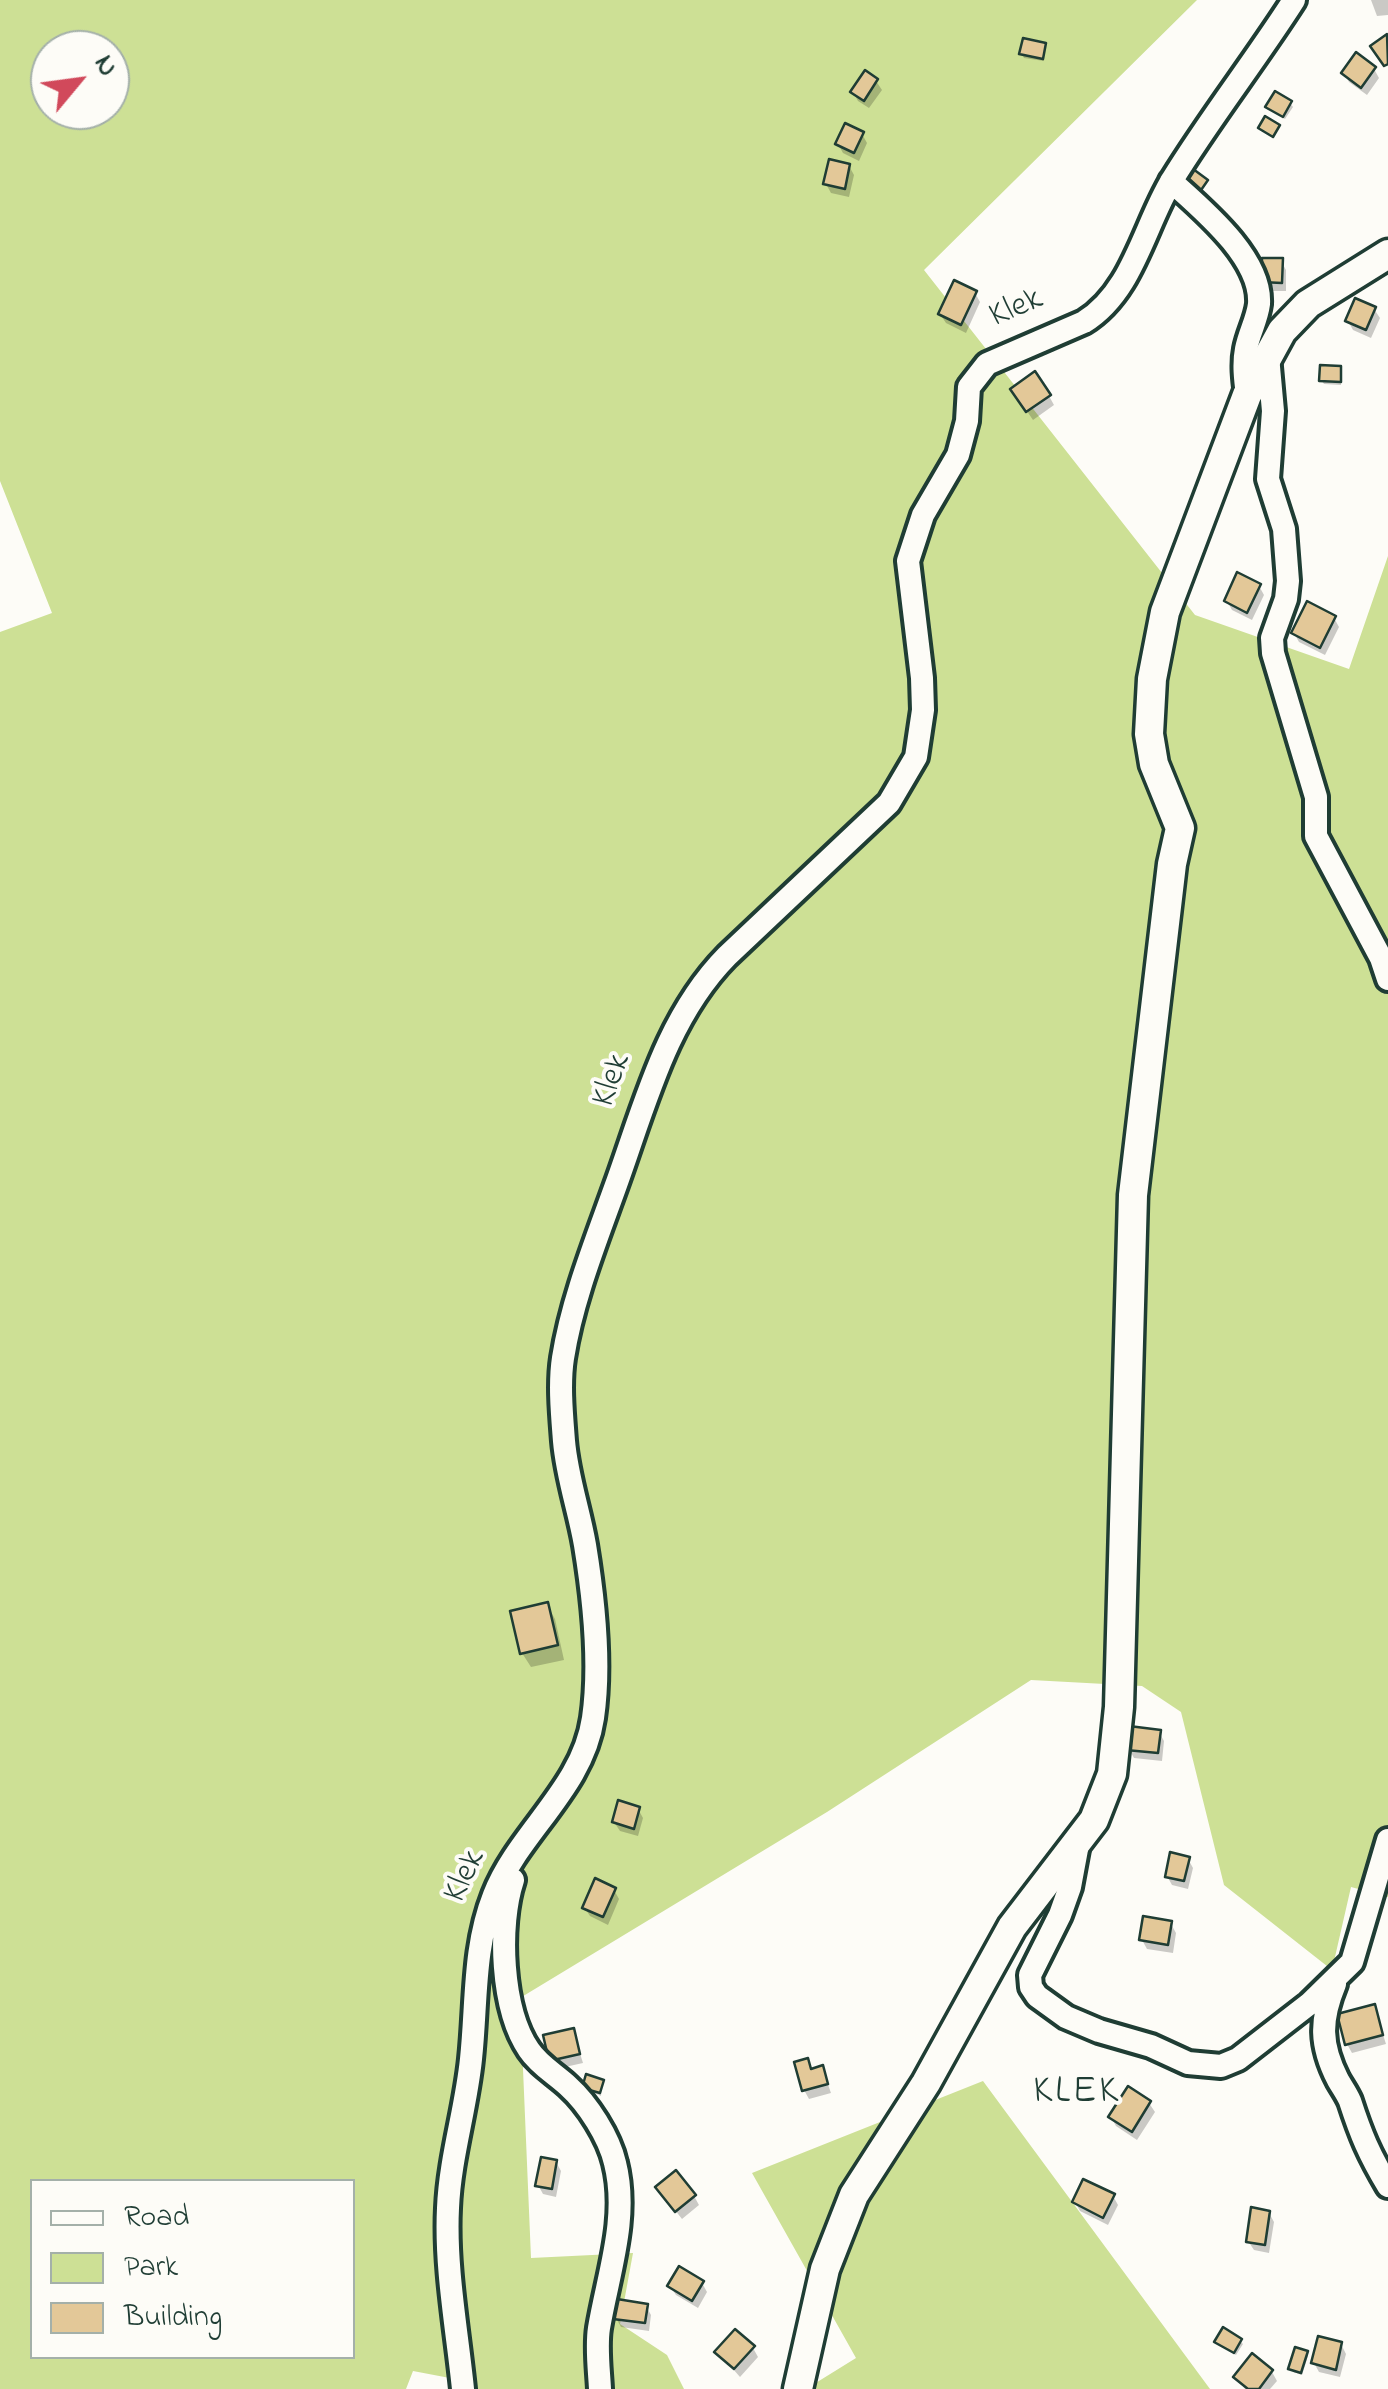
<!DOCTYPE html>
<style>
body{margin:0}
#map{position:relative;width:1388px;height:2389px;overflow:hidden;background:#fdfcf7;font-family:"Indie Flower",sans-serif}
canvas{display:block}
.legend{position:absolute;left:30px;top:2179px;width:325px;height:180px;box-sizing:border-box;background:#fdfcf7;border:2px solid #a4b0a9;margin:0;padding:12px 18px;list-style:none;font-size:30px;color:#1f3d34}
.legend li{display:flex;align-items:center;gap:20px;height:50px}
.legend b{width:50px;border:2px solid #a4b0a9}
.north{position:absolute;left:30px;top:30px;width:100px;height:100px;box-sizing:border-box;background:#fdfcf7;border:2px solid #a4b0a9;border-radius:50%;rotate:61deg;font-size:28px;font-weight:700;line-height:40px;text-align:center;color:#1f3d34}
.north::after{content:'';display:block;margin:auto;width:35px;height:45px;background:#d1495b;clip-path:polygon(50% 0,100% 100%,50% 72%,0 100%)}
</style>
<div id="map">
<canvas width="1388" height="2389"></canvas>
<ul class="legend">
<li><b style="height:12px;background:#fdfcf7"></b>Road</li>
<li><b style="height:28px;background:#cde095"></b>Park</li>
<li><b style="height:28px;background:#e3c898"></b>Building</li>
</ul>
<div class="north">N</div>
</div>
<script>
const context = document.querySelector('canvas').getContext('2d');
context.lineJoin = 'round';
function fillPath(path, color) {
  context.fillStyle = color;
  context.fill(path, 'evenodd');
}
function stroke(path, color, width, dash) {
  context.strokeStyle = color;
  context.lineWidth = width;
  context.lineCap = dash ? 'butt' : 'round';
  context.setLineDash(dash || []);
  context.stroke(path);
}
function write(font, color, halo, rows, align = 'center') {
  context.font = font + ' "Indie Flower",sans-serif';
  context.lineWidth = 8;
  context.setLineDash([]);
  context.textBaseline = 'middle';
  context.strokeStyle = halo;
  context.fillStyle = color;
  for (const [text, x, y, turn = 0] of rows) {
    context.save();
    context.translate(x, y);
    context.rotate((+turn || 0) * Math.PI / 180);
    context.textAlign = isNaN(turn) ? turn : align;
    if (halo) context.strokeText(text, 0, 0);
    context.fillText(text, 0, 0);
    context.restore();
  }
}
fillPath(new Path2D(`
 M0 0H1197L924 270 1195 615 1349 669 1388 556V1897L1351 1887 1332 1970 1224 1885 1181 1712 1142 1686 1031 1680 827 1812 520 1998 531 2258 633 2253 620 2324 667 2355 684 2389H478L476 2383 413 2371 406 2389H0V632L52 613 0 481ZM50 50H110V110H50ZM32 2182H352V2356H32Z
 M983 2081 1210 2389H806L856 2358 752 2173Z`), '#cde095');
fillPath(new Path2D(`
 M1371 0H1388V15L1377 16Z
 M1044 45V61L1024 58 1022 54Z
 M1374 69 1379 78 1367 95 1349 82 1344 73Z
 M876 81 882 90 869 108 858 101 853 92Z
 M1290 103 1293 107 1285 119 1268 107Z
 M862 134 867 143 859 161 843 153 838 144Z
 M849 166 854 175 849 197 831 193 826 184Z
 M1281 261 1286 270V291H1269L1264 282Z
 M975 293 980 302 966 333 946 323 940 314Z
 M1374 309 1380 318 1371 338 1353 330 1348 321Z
 M1340 369 1341 385 1324 384 1322 381Z
 M1049 396 1054 405 1033 420 1018 398Z
 M1259 586 1264 595 1252 620 1232 610 1227 601Z
 M1334 618 1339 627 1325 655 1299 642 1294 633Z
 M547 1605 555 1619 564 1660 531 1667 522 1653Z
 M1159 1732 1164 1741 1162 1761 1134 1758 1129 1749Z
 M638 1809 643 1818 638 1836 620 1831 614 1822Z
 M1188 1859 1193 1868 1188 1889 1172 1885 1167 1876Z
 M614 1890 619 1899 608 1925 590 1916 584 1907Z
 M1171 1924 1176 1933 1173 1953 1147 1949 1142 1940Z
 M1374 2007 1386 2044 1352 2053 1347 2044Z
 M573 2031 583 2063 556 2069 551 2060Z
 M807 2061 813 2071 822 2068 831 2093 809 2099 804 2090Z
 M602 2082 601 2096 584 2088Z
 M1149 2103 1155 2112 1137 2140 1116 2126 1111 2117Z
 M556 2162 561 2171 556 2197 543 2194 538 2185Z
 M664 2196H694L699 2205 682 2219Z
 M1113 2196 1118 2205 1108 2225 1080 2211 1075 2202Z
 M1269 2213 1274 2222 1269 2253 1254 2250 1248 2241Z
 M702 2283 707 2292 698 2308 676 2295 670 2286Z
 M646 2306 651 2315 649 2331 621 2327 616 2318Z
 M1240 2341 1243 2344 1236 2355 1217 2342Z
 M1341 2344 1346 2354 1340 2377 1319 2372 1314 2363Z
 M753 2348 758 2357 740 2377 718 2352Z
 M1306 2353 1308 2356 1302 2375 1293 2372 1291 2369Z
 M1272 2372 1277 2381 1270 2389H1245L1236 2378Z`), '#0003');
const building = new Path2D(`
 M1387 34 1388 64 1384 66 1370 46Z
 M1023 38 1046 43 1043 59 1019 54Z
 M1356 52 1376 67 1361 88 1341 73Z
 M865 70 878 79 864 101 850 92Z
 M1275 91 1292 101 1283 117 1265 107Z
 M1265 116 1280 125 1273 137 1258 128Z
 M845 123 864 132 854 153 835 144Z
 M829 159 850 164 845 189 823 184Z
 M1189 166 1208 180 1199 193 1180 180Z
 M1262 258H1283L1282 283 1261 282Z
 M954 280 977 291 961 325 938 314Z
 M1355 298 1376 307 1366 330 1345 321Z
 M1320 365 1341 366V382L1319 381Z
 M1035 371 1051 395 1026 412 1010 389Z
 M1237 572 1261 584 1247 613 1224 601Z
 M1307 601 1336 616 1320 648 1291 633Z
 M548 1602 558 1645 520 1654 510 1611Z
 M1129 1726 1161 1730 1158 1753 1126 1750Z
 M618 1800 640 1807 634 1829 612 1822Z
 M1170 1852 1190 1857 1184 1881 1165 1877Z
 M595 1878 616 1888 603 1917 582 1908Z
 M1143 1916 1172 1921 1168 1945 1139 1940Z
 M1375 2004 1383 2035 1345 2045 1337 2014Z
 M574 2028 580 2054 549 2061 543 2035Z
 M808 2058 811 2069 823 2065 828 2084 802 2091 794 2062Z
 M586 2074 604 2080 600 2093 582 2088Z
 M1128 2086 1151 2101 1132 2132 1108 2117Z
 M541 2157 557 2160 552 2189 535 2186Z
 M676 2170 696 2195 675 2212 655 2187Z
 M1083 2179 1115 2194 1103 2218 1072 2202Z
 M1251 2207 1270 2211 1265 2245 1246 2242Z
 M679 2266 704 2281 692 2301 667 2286Z
 M617 2299 648 2304 645 2323 613 2319Z
 M1223 2327 1242 2339 1234 2353 1214 2342Z
 M735 2329 755 2346 734 2369 714 2352Z
 M1318 2336 1342 2342 1336 2370 1311 2363Z
 M1295 2347 1308 2351 1301 2373 1288 2369Z
 M1252 2353 1273 2370 1259 2389H1248L1233 2377Z`);
fillPath(building, '#e3c898');
stroke(building, '#1f3d34', 2.5);
const minor = new Path2D(`
 M1171 181C1202 209 1262 258 1259 304 1257 320 1249 333 1246 349 1243 364 1245 380 1247 395
 M1268 356 1273 411 1268 479 1284 529 1288 581 1286 599 1272 638 1273 653 1316 797V836L1381 958 1388 979
 M1078 1844 1070 1887 1060 1915 1030 1975 1031 1987 1037 1996 1066 2017 1099 2031 1151 2046 1188 2063 1221 2066 1238 2059 1309 2004 1352 1962 1388 1840
 M513 1880C498 1925 501 2009 529 2050 539 2065 555 2074 568 2086 588 2104 609 2137 615 2163 629 2218 608 2274 599 2328 596 2347 599 2369 600 2389
 M1335 1984C1320 2020 1320 2045 1338 2080 1342 2087 1347 2094 1350 2101 1361 2135 1369 2154 1388 2186
 M463 2389C457 2330 445 2267 448 2208 450 2158 466 2109 471 2059 477 2003 473 1948 494 1895 518 1833 583 1788 593 1718 601 1663 594 1600 585 1545 579 1510 567 1477 564 1441 562 1415 559 1384 563 1358 572 1300 596 1241 616 1185 645 1105 666 1018 727 956L889 803 916 757 923 710 922 678 908 561 923 515 958 455 967 421 969 387 987 364 1084 322C1133 292 1144 226 1172 180 1210 118 1255 61 1294 0`);
const tertiary = new Path2D(`
 M798 2389 825 2269 854 2195 926 2083 1012 1927 1094 1820 1112 1774 1119 1707 1133 1195 1172 864 1180 828 1154 764 1149 734 1152 679 1165 612 1247 395 1282 331 1308 304 1388 254`);
stroke(minor, '#1f3d34', 30);
stroke(tertiary, '#1f3d34', 35);
stroke(minor, '#fdfcf7', 22);
stroke(tertiary, '#fdfcf7', 28);
write('35px', '#1f3d34', '#fdfcf7', [
 ["Klek",1017,310,-23],
 ["Klek",614,1081,-70],
 ["Klek",467,1877,-65]
]);
context.letterSpacing = '2.5px';
write('40px', '#1f3d34', '#fdfcf7', [
 ["KLEK",1077,2094]
]);
context.letterSpacing = '0px';
</script>
